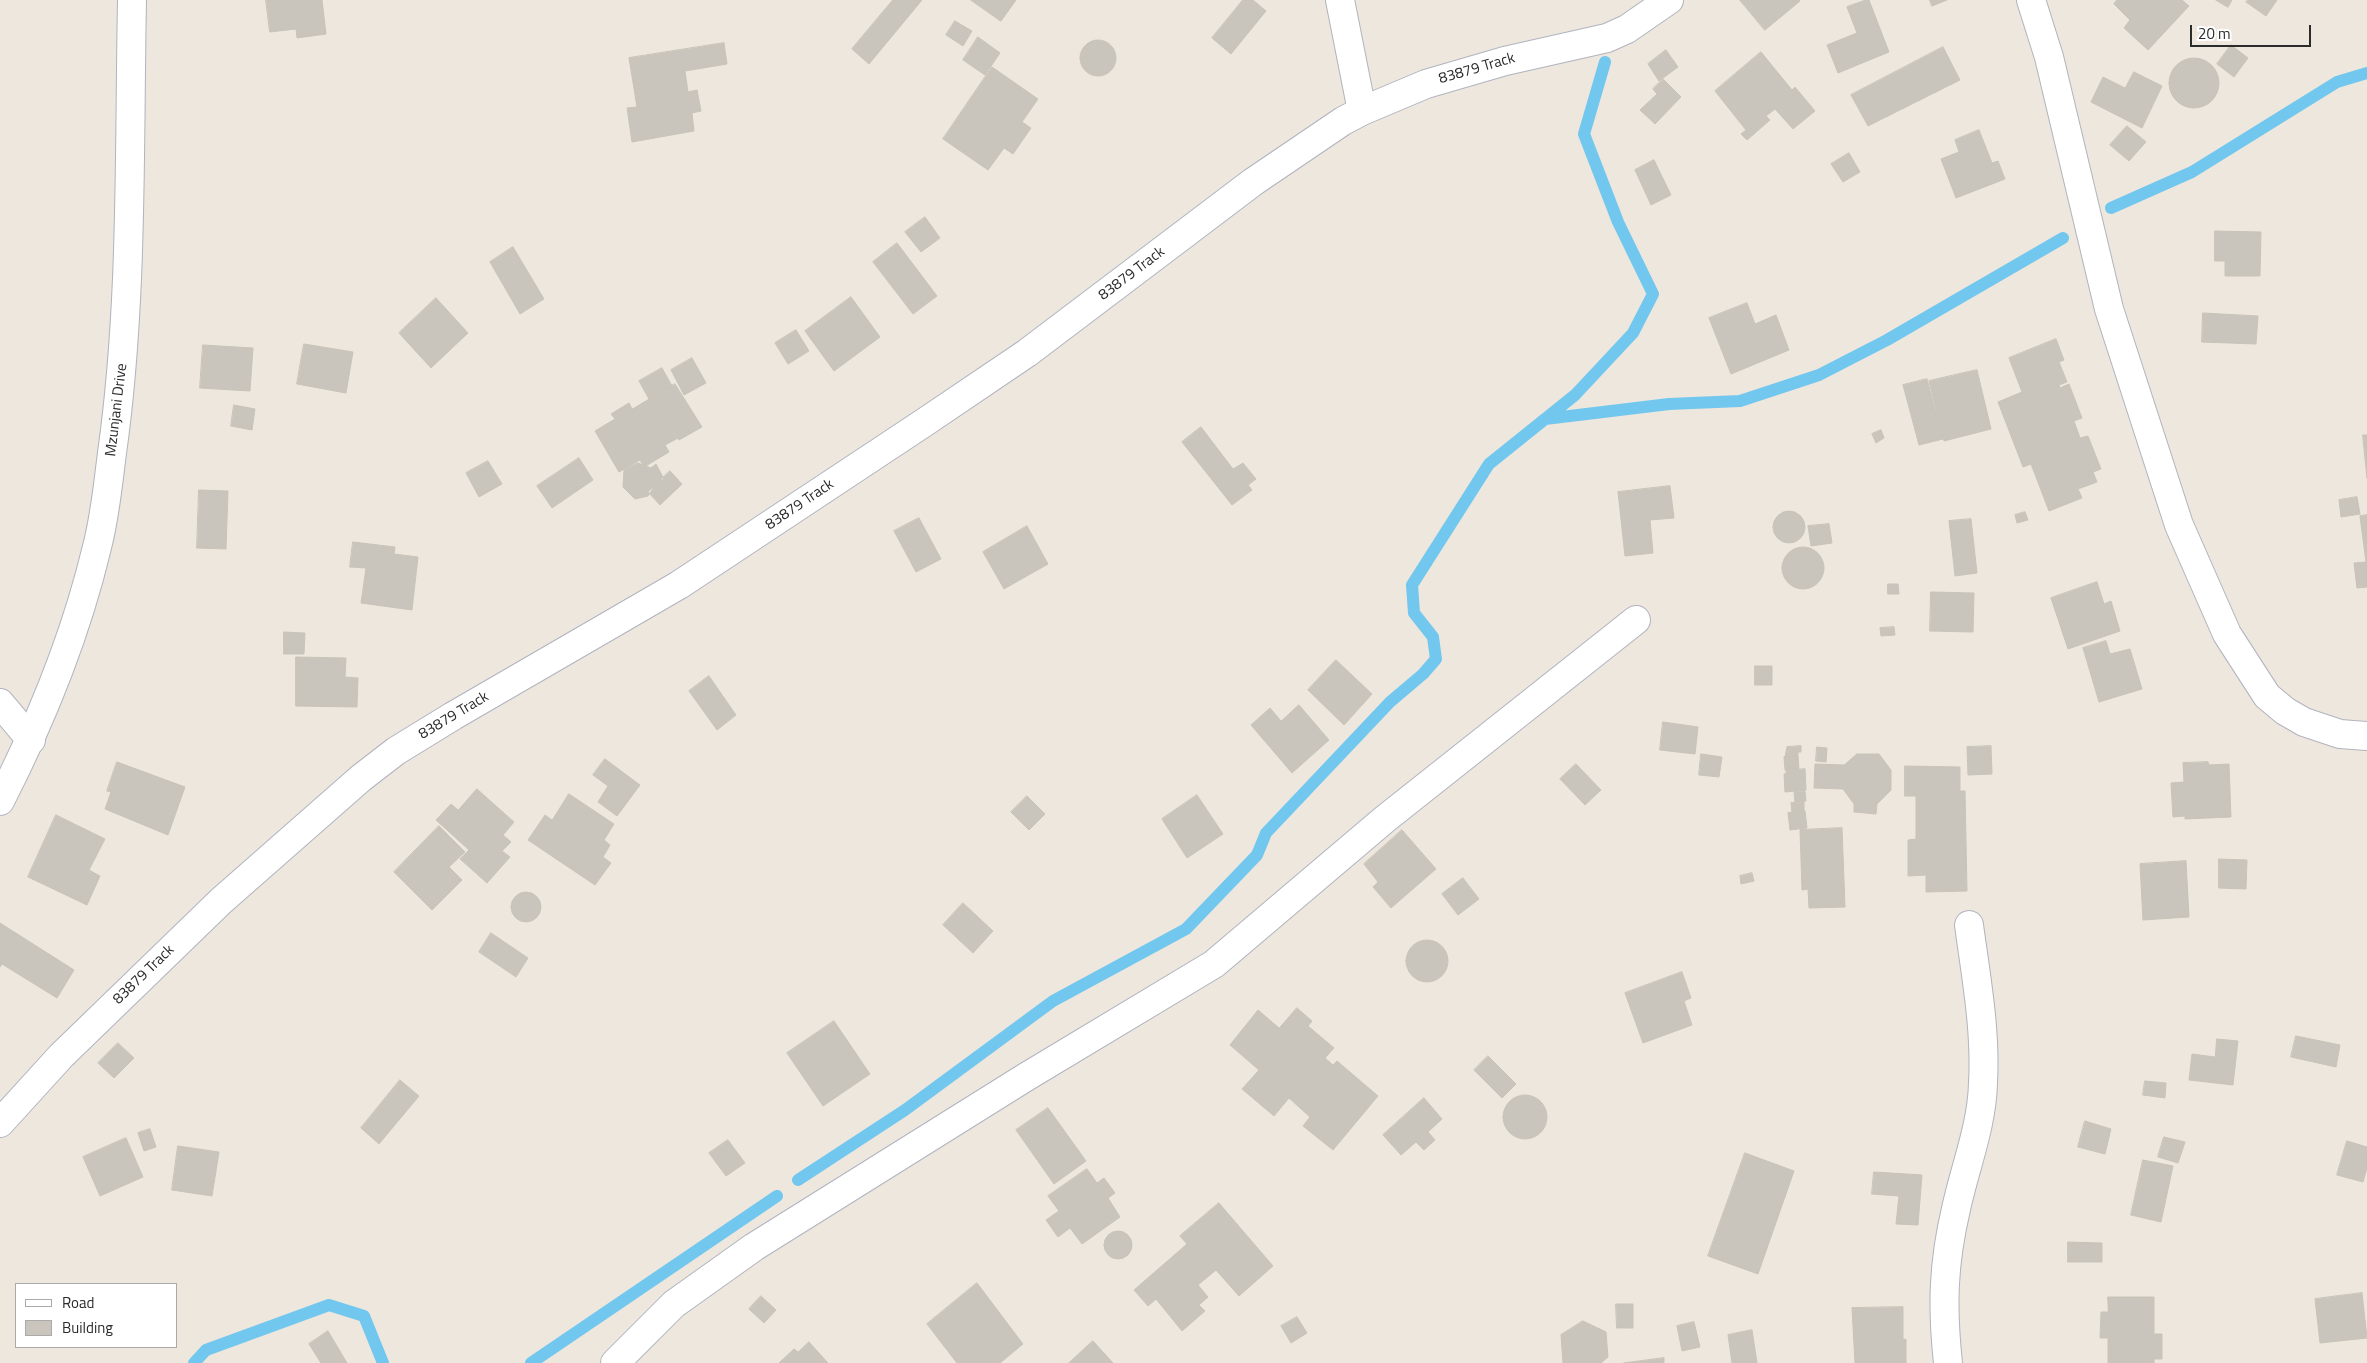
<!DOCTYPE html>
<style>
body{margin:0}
#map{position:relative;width:2367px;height:1363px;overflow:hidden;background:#ede7de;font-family:"Titillium Web",sans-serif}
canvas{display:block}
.legend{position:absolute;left:15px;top:1283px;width:162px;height:65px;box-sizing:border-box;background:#fff;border:1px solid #aaa;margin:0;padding:6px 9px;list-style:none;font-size:15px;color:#2b2b2b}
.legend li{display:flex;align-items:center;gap:10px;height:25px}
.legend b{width:25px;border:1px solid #aaa}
.scale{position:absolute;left:2190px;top:25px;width:121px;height:22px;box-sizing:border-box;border:2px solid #2b2b2b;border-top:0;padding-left:6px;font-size:15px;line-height:18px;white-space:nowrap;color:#2b2b2b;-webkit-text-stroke:4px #fff;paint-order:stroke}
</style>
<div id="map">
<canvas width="2367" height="1363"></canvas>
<ul class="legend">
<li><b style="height:6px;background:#fff"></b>Road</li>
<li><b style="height:14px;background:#c9c5bc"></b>Building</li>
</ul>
<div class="scale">20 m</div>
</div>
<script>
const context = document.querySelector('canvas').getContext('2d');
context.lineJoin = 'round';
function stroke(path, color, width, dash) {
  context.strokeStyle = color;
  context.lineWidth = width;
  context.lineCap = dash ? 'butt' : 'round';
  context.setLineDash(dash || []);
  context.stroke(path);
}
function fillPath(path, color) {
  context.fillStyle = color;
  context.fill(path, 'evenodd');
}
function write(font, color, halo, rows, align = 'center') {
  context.font = font + ' "Titillium Web",sans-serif';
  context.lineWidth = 4.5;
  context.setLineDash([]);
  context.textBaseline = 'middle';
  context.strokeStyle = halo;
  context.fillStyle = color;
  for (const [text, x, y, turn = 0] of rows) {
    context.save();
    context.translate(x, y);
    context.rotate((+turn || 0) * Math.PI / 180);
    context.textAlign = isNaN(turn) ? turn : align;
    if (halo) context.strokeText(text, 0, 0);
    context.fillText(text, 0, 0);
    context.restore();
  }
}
stroke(new Path2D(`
 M2111 208 2192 172 2337 82 2367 73
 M1545 419 1669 404 1740 401 1819 375 1887 340 2063 238
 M798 1180 905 1110 1053 1001 1186 929 1257 855 1266 833 1390 702 1423 674 1436 659 1433 637 1414 613 1412 585 1489 464 1575 395 1633 333 1653 294 1618 222 1584 134 1605 62
 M194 1363 206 1350 329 1305 364 1316 383 1363
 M531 1363 777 1196`), '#72c7ee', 12);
const building = new Path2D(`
 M266 0H322L326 34 297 38 296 29 270 32Z
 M893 0H922L869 64 852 49Z
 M971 0H1016L1001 21Z
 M1243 0H1253L1266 11 1231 54 1212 38Z
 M1740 0H1799L1800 1 1765 30Z
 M1866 0H1869L1889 52 1838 73 1827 45 1857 33 1847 7Z
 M1930 0H1947L1932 6Z
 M2117 0H2182L2189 6 2148 50 2124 28 2130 20 2114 4Z
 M2216 0H2232L2228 7Z
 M2248 0H2277L2266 16 2246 2Z
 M955 21 972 31 963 46 946 35Z
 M978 37 1000 53 985 75 963 60Z
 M1080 58a18 18 0 1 1 36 0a18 18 0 1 1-36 0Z
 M724 43 727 64 685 71 688 92 697 90 701 111 692 113 694 131 632 142 627 108 637 107 629 58Z
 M2231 45 2248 58 2234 77 2217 64Z
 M1943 47 1960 80 1868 126 1851 95Z
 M1666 50 1678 67 1659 81 1648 64Z
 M1761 52 1792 90 1795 87 1815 111 1793 129 1775 109 1766 116 1770 120 1747 140 1741 134 1746 130 1715 91Z
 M2169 83a25 25 0 1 1 50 0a25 25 0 1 1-50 0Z
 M992 67 1038 99 1022 122 1031 128 1013 154 1004 148 988 170 943 139Z
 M2134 72 2162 86 2142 128 2091 102 2103 77 2125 88Z
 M1663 79 1681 97 1655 124 1640 110 1657 94 1653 89Z
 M2127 126 2146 142 2129 161 2110 145Z
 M1979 130 1992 163 1998 161 2005 179 1956 198 1941 159 1959 152 1955 140Z
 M1849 153 1860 172 1843 182 1831 164Z
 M1654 160 1671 195 1651 205 1635 170Z
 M925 217 940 238 921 252 905 232Z
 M2215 231 2261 232 2260 276H2225V261H2215Z
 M897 243 937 296 913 314 873 262Z
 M513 247 544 299 520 314 490 262Z
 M851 297 880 337 834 371 805 331Z
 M436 298 468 333 431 368 399 333Z
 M1747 303 1755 324 1776 315 1789 350 1731 374 1709 318Z
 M2203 313 2258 316 2256 344 2202 342Z
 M796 330 809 351 788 364 775 343Z
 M2056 339 2064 360 2059 362 2067 382 2059 385 2060 388 2069 384 2082 418 2074 421 2080 438 2088 436 2101 469 2093 472 2097 482 2078 489 2082 498 2049 511 2031 464 2023 467 1998 402 2022 392 2009 358Z
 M304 344 353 352 346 393 297 384Z
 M203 345 253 348 250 391 200 388Z
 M692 358 706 383 684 395 671 370Z
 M662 368 672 386 649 399 639 381Z
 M1977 370 1991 429 1944 441 1929 381Z
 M1927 379 1943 439 1919 445 1903 385Z
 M675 384 702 427 679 440 678 438 665 445 669 452 644 467 640 460 619 472 595 431 615 419 611 414 629 403 632 409Z
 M234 405 255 409 252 430 231 426Z
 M1201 427 1233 469 1243 463 1256 479 1248 485 1252 490 1232 505 1182 442Z
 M1881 430 1884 438 1876 443 1872 434Z
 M2363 435H2367V478Z
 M579 458 593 480 552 508 537 486Z
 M488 461 502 484 479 497 466 473Z
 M638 463 651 468 656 464 664 479 657 482 648 496 635 499 623 487 624 470Z
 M670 471 682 484 660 505 648 492Z
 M1670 486 1674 518 1650 520 1653 553 1625 556 1618 492Z
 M199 490 228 491 226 549 197 548Z
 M2357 497 2360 514 2341 517 2339 500Z
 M1773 527a16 16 0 1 1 32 0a16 16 0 1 1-32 0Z
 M2025 512 2028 520 2017 523 2015 515Z
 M2367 515V587L2357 588 2354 563 2366 562 2360 516Z
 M919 518 941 559 916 572 894 531Z
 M1971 519 1977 573 1955 576 1949 521Z
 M1829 524 1832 543 1811 546 1808 526Z
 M1027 526 1048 564 1004 589 983 552Z
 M353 542 395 547 394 554 418 557 412 610 361 603 366 568 350 567Z
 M1782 568a21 21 0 1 1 42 0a21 21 0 1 1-42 0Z
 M2097 582 2104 604 2111 601 2120 631 2068 649 2051 598Z
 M1888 584H1898L1899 594H1888Z
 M1931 592 1974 593 1973 632 1930 631Z
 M1894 627 1895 635 1881 636 1880 628Z
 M284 632 305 633 304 654H284Z
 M2106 641 2110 654 2130 649 2142 689 2099 702 2083 648Z
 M296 657 346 658 345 677 358 678 357 707 296 706Z
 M1336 660 1372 694 1344 725 1308 690Z
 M1755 666H1772V685H1755Z
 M709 676 736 715 717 730 689 691Z
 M1299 705 1329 740 1292 773 1251 725 1270 708 1281 721Z
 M1663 722 1698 727 1695 754 1660 750Z
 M1801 746V752H1798V756L1785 757 1787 747Z
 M1991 746 1992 774 1968 775 1967 747Z
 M1817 747 1827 748 1826 762 1816 761Z
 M1701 754 1722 757 1719 777 1699 775Z
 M1857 754H1879L1891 770V790L1877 804 1876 814 1854 812V804L1843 789 1814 788 1815 764 1844 765Z
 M1798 756 1799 770H1785L1784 757Z
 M605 759 640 785 617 816 598 802 608 786 593 775Z
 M117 762 185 787 168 835 105 809 111 792 107 791Z
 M2208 762 2209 765 2229 764 2231 817 2185 819V816L2173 817 2171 783 2184 782 2183 763Z
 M1576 764 1601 790 1585 805 1560 779Z
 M1905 766 1960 767V791H1965L1967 891 1926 892V875L1908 876V840L1916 839V796H1905Z
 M1805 769 1806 790 1785 792 1784 774H1786V771Z
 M477 789 514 822 503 835 511 842 502 851 510 857 487 883 460 859 469 850 436 820 451 804 458 810Z
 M1805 791 1806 801 1795 802 1794 792Z
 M569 794 614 824 604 840 610 845 603 857 611 863 595 885 528 840 545 815 552 820Z
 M1197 795 1223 834 1187 858 1162 819Z
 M1027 796 1045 814 1029 830 1011 812Z
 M1804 802V811L1792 813 1791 803Z
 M1805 811 1807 828 1790 830 1788 813Z
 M56 815 105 839 89 870 100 876 87 905 28 877Z
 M439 826 465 852 449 867 462 880 432 910 394 872Z
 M1842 828 1845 907 1809 908 1808 889 1802 890 1800 830Z
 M1402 830 1436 869 1391 908 1373 887 1378 882 1364 864Z
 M2219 859 2247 860 2246 889 2219 888Z
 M2186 861 2189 917 2143 920 2140 864Z
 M1752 873 1754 881 1741 884 1740 876Z
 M1463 878 1479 899 1458 915 1442 894Z
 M511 907a15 15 0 1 1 30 0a15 15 0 1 1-30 0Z
 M963 903 993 931 973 953 943 925Z
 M0 923 74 970 57 998 2 964 0 967Z
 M491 933 528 958 516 977 479 952Z
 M1406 961a21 21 0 1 1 42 0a21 21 0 1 1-42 0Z
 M1682 972 1691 998 1684 1001 1692 1025 1643 1043 1625 993Z
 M1297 1008 1312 1021 1308 1026 1334 1048 1325 1058 1333 1065 1337 1061 1378 1096 1333 1150 1303 1126 1310 1117 1289 1098 1274 1116 1242 1089 1259 1070 1230 1045 1258 1010 1279 1028Z
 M834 1021 870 1074 823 1106 787 1053Z
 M2296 1036 2340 1045 2336 1067 2291 1057Z
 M2217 1039 2238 1041 2233 1085 2189 1080 2192 1054 2215 1057Z
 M118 1043 134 1058 114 1078 98 1063Z
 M1488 1056 1516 1084 1502 1098 1474 1070Z
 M400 1080 419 1096 379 1144 361 1128Z
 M2145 1081 2166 1083 2165 1098 2143 1095Z
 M1503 1117a22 22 0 1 1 44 0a22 22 0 1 1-44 0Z
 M1424 1098 1442 1119 1428 1132 1435 1140 1424 1150 1416 1142 1401 1155 1383 1135Z
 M1048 1108 1086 1161 1054 1184 1016 1130Z
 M2085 1121 2111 1129 2105 1154 2078 1147Z
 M150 1129 156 1147 144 1151 138 1133Z
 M2164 1137 2185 1142 2178 1163 2158 1157Z
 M126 1138 143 1177 100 1196 83 1157Z
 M728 1140 745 1163 726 1176 709 1153Z
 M2347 1141 2367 1147V1168L2363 1182 2337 1175Z
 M178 1146 219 1152 212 1196 172 1190Z
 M1745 1153 1794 1171 1758 1274 1708 1256Z
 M2143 1160 2173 1166 2161 1222 2131 1215Z
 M1087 1169 1097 1183 1104 1178 1115 1193 1108 1198 1120 1217 1082 1244 1070 1228 1058 1237 1046 1220 1059 1211 1048 1196Z
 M1874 1172 1922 1175 1918 1225 1896 1224 1899 1196 1872 1194Z
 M1219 1203 1273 1266 1239 1296 1216 1270 1198 1285 1208 1297 1199 1305 1205 1311 1182 1331 1156 1299 1148 1306 1134 1290 1187 1244 1180 1236Z
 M1104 1245a14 14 0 1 1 28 0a14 14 0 1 1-28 0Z
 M2068 1242 2102 1243V1262H2068Z
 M977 1283 1023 1344 1000 1363H957L927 1324Z
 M2362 1293 2367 1338 2320 1343 2315 1299Z
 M761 1296 776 1310 764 1323 749 1309Z
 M2108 1297H2154V1334H2162V1359H2154V1363H2108V1338H2100L2101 1312H2108Z
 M1616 1304H1633V1328H1617Z
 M1903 1307V1340L1906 1339V1363H1855L1852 1308Z
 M1297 1317 1307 1333 1291 1343 1281 1326Z
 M1583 1321 1606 1332 1608 1357 1601 1363H1563L1561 1335Z
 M1694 1322 1700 1347 1682 1351 1677 1326Z
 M1752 1330 1757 1363H1732L1728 1335Z
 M328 1331 347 1363H321L309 1344Z
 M1093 1341 1113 1363H1069Z
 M809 1342 828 1363H779L794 1349 798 1352Z
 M1664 1358V1363H1624Z`);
fillPath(building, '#c9c5bc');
stroke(building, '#c9c3b7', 1);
const minor = new Path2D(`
 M1340 0 1362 111
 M2031 0 2049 57 2109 309 2179 525 2227 634 2267 696 2285 711 2304 722 2340 734 2367 736
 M0 703 31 740
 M0 1123 61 1056 221 901 361 778 396 751 453 716 679 585 925 422 1027 353 1253 182 1343 121 1362 111 1426 84 1505 61 1607 38 1627 29 1669 0
 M615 1363 674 1304 754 1247 1026 1077 1214 964 1385 819 1636 620
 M1948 1363C1942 1307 1943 1264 1956 1209 1965 1167 1982 1126 1983 1083 1986 1030 1976 977 1969 925`);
const secondary = new Path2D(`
 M0 801C41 721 76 635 97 547 105 517 108 484 112 453 133 304 129 151 132 0`);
stroke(minor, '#b1b3bf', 30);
stroke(secondary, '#b1b3bf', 30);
stroke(minor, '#fff', 28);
stroke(secondary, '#fff', 28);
write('15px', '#2b2b2b', '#fff', [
 ["83879 Track",1477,69,-16],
 ["83879 Track",1132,274,-37],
 ["Mzunjani Drive",117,410,-83],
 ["83879 Track",800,505,-34],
 ["83879 Track",454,716,-31],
 ["83879 Track",144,975,-44]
]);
</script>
